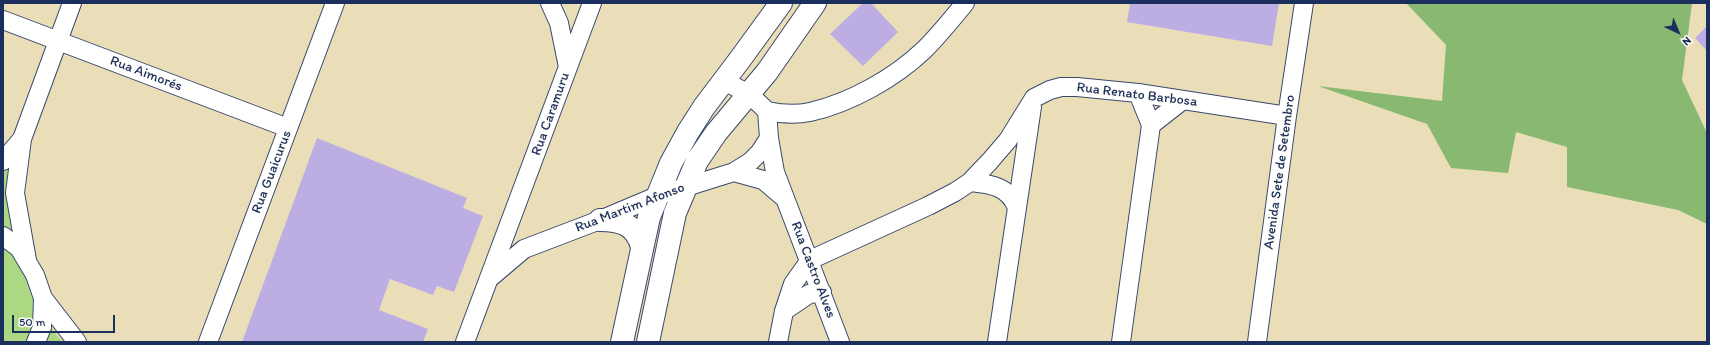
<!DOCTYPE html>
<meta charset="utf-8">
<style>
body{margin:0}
#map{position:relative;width:1710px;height:345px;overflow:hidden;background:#eadeb9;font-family:Itim,sans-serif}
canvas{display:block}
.frame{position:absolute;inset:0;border:4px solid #1b2f5e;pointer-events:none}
.north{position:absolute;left:1658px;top:12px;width:40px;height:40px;-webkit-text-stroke:3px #fdfcf7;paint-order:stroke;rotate:136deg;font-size:11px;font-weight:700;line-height:16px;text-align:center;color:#1b2f5e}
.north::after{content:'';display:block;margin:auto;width:14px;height:18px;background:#1b2f5e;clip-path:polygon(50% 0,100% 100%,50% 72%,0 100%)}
.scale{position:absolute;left:12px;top:315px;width:103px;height:18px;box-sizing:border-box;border:2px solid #1b2f5e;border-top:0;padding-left:5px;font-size:12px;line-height:14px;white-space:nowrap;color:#1b2f5e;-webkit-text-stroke:3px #fdfcf7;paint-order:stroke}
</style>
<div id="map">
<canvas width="1710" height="345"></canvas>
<div class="frame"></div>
<div class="north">N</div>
<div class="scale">50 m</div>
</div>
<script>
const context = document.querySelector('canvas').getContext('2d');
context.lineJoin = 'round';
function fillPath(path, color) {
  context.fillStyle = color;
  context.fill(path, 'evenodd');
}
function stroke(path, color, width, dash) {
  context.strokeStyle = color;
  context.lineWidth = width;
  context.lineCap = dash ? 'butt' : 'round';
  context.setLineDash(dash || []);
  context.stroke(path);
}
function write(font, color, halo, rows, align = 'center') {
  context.font = font + ' Itim,sans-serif';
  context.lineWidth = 3;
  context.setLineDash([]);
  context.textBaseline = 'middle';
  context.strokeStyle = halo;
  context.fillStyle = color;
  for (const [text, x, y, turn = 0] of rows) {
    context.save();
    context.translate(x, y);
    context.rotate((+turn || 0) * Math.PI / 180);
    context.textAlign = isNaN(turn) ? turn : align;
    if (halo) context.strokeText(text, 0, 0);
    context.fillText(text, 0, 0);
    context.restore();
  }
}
fillPath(new Path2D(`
 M12 161 19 241 3 228V171Z
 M3 243 22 263 34 287 37 314 30 342H3Z
 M49 322 53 331 63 342H42Z`), '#acd783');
fillPath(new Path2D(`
 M1406 3H1692L1682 80 1707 133V224L1678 210 1567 187V147L1516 132 1508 173 1451 168 1427 124 1318 86 1442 101 1446 45Z`), '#89b871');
fillPath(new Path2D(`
 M863 3H871L898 32 863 66 830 34Z
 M1130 3H1279L1272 46 1127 22Z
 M1707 26V51L1695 38Z
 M317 138 467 198 463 208 483 216 454 292 437 286 433 295 390 279 379 310 428 329 423 342H242Z`), '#bcade3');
const minor = new Path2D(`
 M550 3 559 23 568 67
 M3 20 288 128
 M724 81 749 94 767 111 769 138 775 172 840 342
 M767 111C781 114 796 115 810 112 850 103 895 78 925 49 939 35 952 19 965 3
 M1151 125 1183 100
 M3 161 22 139
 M734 172 763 180 783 197
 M970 182C990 184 1009 186 1017 208
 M3 236 19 248 35 275 43 298 42 327 36 342
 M27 260 15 193 22 139 72 3
 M491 277 524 249 600 220 657 196 734 172 750 162 760 152 769 138
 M43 298 77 342
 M784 311 809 294 822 292
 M208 342 335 3
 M465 342 592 3
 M778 342 784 311 793 284 810 260 928 206 955 192 970 182 990 161 1008 140 1034 98 1050 90 1061 87H1077L1138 93 1287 116
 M997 342 1032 107
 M1121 342 1151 125 1138 93
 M1257 342 1287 116 1304 3`);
const major = new Path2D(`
 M600 220C622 220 636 225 642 247
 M622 342 649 217 671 163 688 132 704 107 741 58 781 3
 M648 342 675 213 697 161 716 133 767 72 815 3`);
stroke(minor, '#3a496c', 20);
stroke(major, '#3a496c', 24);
stroke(minor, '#fff', 18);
stroke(major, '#fff', 22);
write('14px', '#1b2f5e', '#fdfcf7', [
 ["Rua Aimorés",146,74,21],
 ["Rua Renato Barbosa",1137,95,7],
 ["Rua Caramuru",551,114,-70],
 ["Rua Guaicurus",272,172,-69],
 ["Avenida Sete de Setembro",1280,172,-82],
 ["Rua Martim Afonso",630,208,-21],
 ["Rua Castro Alves",813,270,69]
]);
</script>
